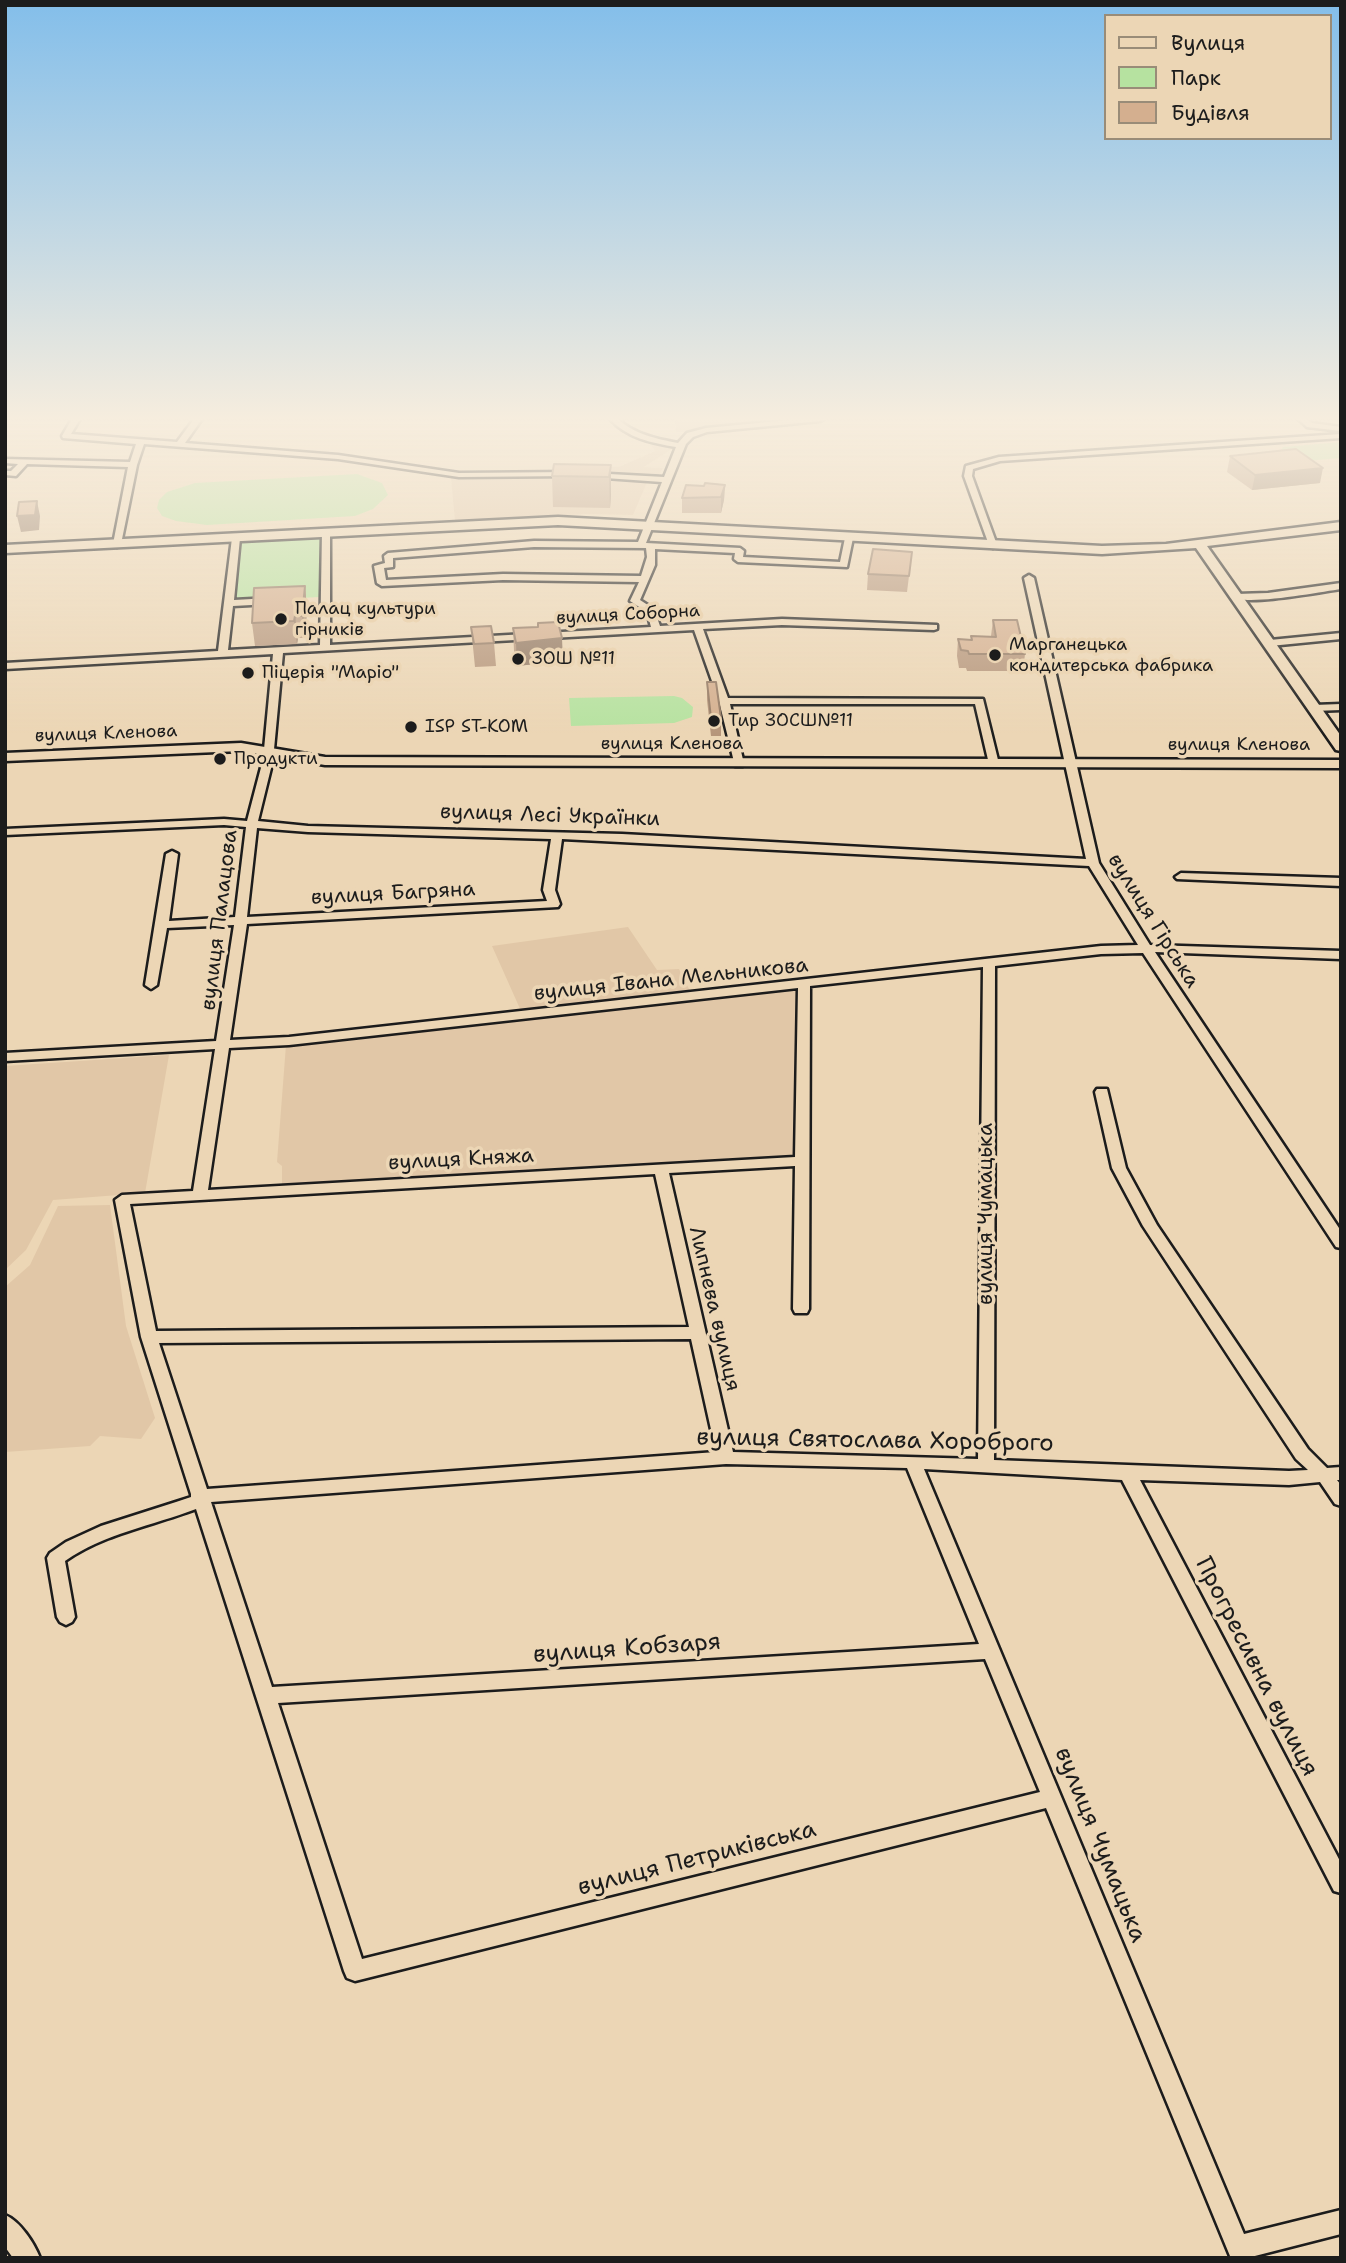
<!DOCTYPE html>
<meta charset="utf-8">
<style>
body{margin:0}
#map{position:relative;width:1346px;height:2263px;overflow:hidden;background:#ecd6b5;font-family:"Shantell Sans",sans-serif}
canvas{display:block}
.frame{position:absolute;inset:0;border:7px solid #1c1c1c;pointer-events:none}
.legend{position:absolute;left:1104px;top:14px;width:228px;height:126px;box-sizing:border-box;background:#ecd6b5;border:2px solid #998c78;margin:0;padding:9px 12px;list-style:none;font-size:21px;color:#1c1c1c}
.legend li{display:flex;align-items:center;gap:14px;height:35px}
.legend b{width:35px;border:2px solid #998c78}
</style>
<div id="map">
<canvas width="1346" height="2263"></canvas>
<div class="frame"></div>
<ul class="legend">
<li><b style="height:9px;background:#ecd6b5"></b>Вулиця</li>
<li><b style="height:19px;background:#b6e2a0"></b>Парк</li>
<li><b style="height:19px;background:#d4af8f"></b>Будівля</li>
</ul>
</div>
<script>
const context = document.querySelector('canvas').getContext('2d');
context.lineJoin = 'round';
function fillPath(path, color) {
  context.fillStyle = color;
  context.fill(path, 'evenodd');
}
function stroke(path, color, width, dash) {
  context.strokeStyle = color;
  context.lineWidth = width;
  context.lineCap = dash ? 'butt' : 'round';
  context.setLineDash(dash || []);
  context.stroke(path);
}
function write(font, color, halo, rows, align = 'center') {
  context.font = font + ' "Shantell Sans",sans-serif';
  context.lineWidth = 7;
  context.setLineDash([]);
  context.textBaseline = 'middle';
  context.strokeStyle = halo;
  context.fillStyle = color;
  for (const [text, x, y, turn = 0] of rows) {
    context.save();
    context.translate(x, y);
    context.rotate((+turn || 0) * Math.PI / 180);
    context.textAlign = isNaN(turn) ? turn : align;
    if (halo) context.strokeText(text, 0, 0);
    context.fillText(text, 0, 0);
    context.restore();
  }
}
fillPath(new Path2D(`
 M675 419H790L796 426 735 432H676Z
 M675 443V447L644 467 663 468 659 475 606 473 601 467H619L655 451 650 444Z
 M481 475 610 476 648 480 633 515 586 514 455 521 451 478Z
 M628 927 657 970 679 969 691 993 521 1011 492 946Z
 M798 990 795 1158 282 1186V1166L277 1162 286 1045Z
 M169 1055 145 1193 53 1200 26 1250 5 1270V1066Z
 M110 1205 126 1326 155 1418 141 1439 100 1436 90 1446 5 1452V1287L30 1265 58 1206Z`), '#e1c7a7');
fillPath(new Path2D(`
 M1341 442V458L1305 461 1280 452 1283 447Z
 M357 474 382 483 388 495 373 509 355 516 207 525 176 521 162 516 157 508 159 500 167 492 195 483Z
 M322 535 320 597 235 601 241 539Z
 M674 696 682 698 693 707 692 717 674 723 571 726 569 698Z`), '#b6e2a0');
const minor = new Path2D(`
 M72 419H80L71 434 177 442 194 419H202L185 443 338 455 459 473 571 472 575 474 571 476 459 477 338 459 144 444 137 465 121 544 117 547 113 544 128 467 27 464 16 476 5 475V471H11L18 464 5 463V459L130 462 136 444 63 438 62 436Z
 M610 419H618C634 434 657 439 678 443L687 433 706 428 800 419H824L820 421 707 432 693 437 686 444 646 543 740 548 744 551 743 557 840 562 845 538 849 535 853 538 847 567 738 562 734 559 735 553 655 549V565L640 600 654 609 660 626 782 619 937 625V629L934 630 782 625 703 629 728 698 983 699 999 764 998 766H990L989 764 975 704H730L744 764 743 766H735L719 701 694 630 283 653 273 760 258 821 308 826 622 834 1086 859 1024 578 1029 575 1034 578 1099 863 1150 945 1341 951V959L1155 952 1341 1231V1248L1336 1247 1143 953 1101 954 995 966 994 1460 1289 1471 1308 1470 1296 1459 1143 1226 1112 1168 1095 1092 1097 1089H1107L1126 1168 1157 1225 1308 1449 1327 1468 1341 1467V1480H1337L1341 1485V1506L1335 1504 1320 1482 1289 1485 1140 1480 1341 1863V1893L1334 1891 1122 1480 924 1469 1244 2234 1341 2210V2234L1247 2258 1230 2256 1046 1808 355 1981 347 1978 344 1971 196 1509C152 1526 105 1533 65 1561L75 1617 72 1622 66 1625 60 1622 57 1617 47 1558 50 1553 66 1542 101 1526 176 1502 191 1497V1494L141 1337 115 1200 122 1195 193 1191 215 1049 5 1061V1053L216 1041 234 925 167 928 157 985 151 989 145 985 166 854 172 851 178 854 169 921 235 917 246 827 224 825 5 835V829L224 819 247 821 263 760 273 654 5 669V663L218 651 232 538 236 535 240 538 234 600 270 598 275 601 270 604 233 606 228 650 320 645 322 533 326 530 330 533V645L651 627 647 612 630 601 639 582 503 580 382 586 377 583 374 566 385 563 384 556 388 553 534 541 638 542 662 482 591 477 587 475 591 473 664 477 676 447C652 443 627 438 610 419ZM534 547 646 548 647 557 641 576 503 574 386 580 384 568 393 567V558ZM257 828 308 832 551 839 543 890 547 901 247 917ZM562 839 1089 866 1138 945 1101 946 289 1037 230 1040 247 924 558 907 560 904 555 890ZM983 967 978 1459 733 1452 669 1173 795 1166 793 1309 795 1313H807L809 1309 810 986ZM798 988 795 1157 208 1190 229 1048 289 1045ZM655 1174 689 1327 156 1331 130 1204ZM691 1339 716 1452 207 1489 159 1343ZM726 1464 907 1468 979 1644 272 1687 211 1502ZM985 1659 1040 1792 362 1959 278 1703Z
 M1298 419H1306L1312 423 1341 427V431L1307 427Z
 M1341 434V438L1000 461 973 469 972 476 997 545 993 548 989 545 964 476 966 466 999 457Z
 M1341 583V589C1320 592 1247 606 1232 597L1237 594 1268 593Z
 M1341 633V639L1270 646 1265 643 1270 640Z
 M1341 704V710L1314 711 1309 708 1314 705Z
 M1181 873 1341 878V886L1177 879 1175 877Z
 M5 2215C20 2221 34 2243 40 2258H13L5 2247Z`);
const tertiary = new Path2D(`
 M558 517 1102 546 1166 544 1341 522V530L1207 546 1341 736V751L1336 750 1196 548 1102 554 558 525 5 553V545Z
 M241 743 325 757 1341 760V768L325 765 241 751 5 761V753Z`);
stroke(minor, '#1c1c1c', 5);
stroke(tertiary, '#1c1c1c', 5);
fillPath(minor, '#ecd6b5');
fillPath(tertiary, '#ecd6b5');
fillPath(new Path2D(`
 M1230 456 1320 483 1252 490 1227 472Z
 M611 465V495L610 508 553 507 552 476Z
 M725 485 724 500 721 513H682V498L704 486Z
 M912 552 907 592 867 590 868 574Z
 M305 586 307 608 305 638H298L297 644 255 646 252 623Z
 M993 620 1025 654 1023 671H967L966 668H959L957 656 958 639 971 640V636H991Z
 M471 627 494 643 496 666 475 667Z
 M513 628 563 661 517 666 514 651Z
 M707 682 721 718V736H711L707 700Z`), '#b6967b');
fillPath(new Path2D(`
 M611 465V495L610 508 609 477Z
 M1323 468 1320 483 1252 490 1255 475Z
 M725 485 724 500 721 513V497Z
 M37 501 40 516 39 530 21 532 17 516Z
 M305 586 307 608 305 638 302 616Z
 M295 616 298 638 297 644 294 621Z
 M562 638 563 661 517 666 516 643Z`), '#947a64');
const building = new Path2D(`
 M1296 449 1323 468 1255 475 1230 456Z
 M554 464 611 465 609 477 552 476Z
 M705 483 725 485 721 497 682 498 686 485 704 486Z
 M37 501 35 515 17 516 19 502Z
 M873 549 912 552 909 576 868 574Z
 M305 586 302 616H295L294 621 252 623 254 588Z
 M993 620H1017L1025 654H969L968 651 961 650 958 639 972 640 971 636 996 637Z
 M558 622 562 638 516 643 513 628 538 627V623Z
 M491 626 494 643 474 644 471 627Z
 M707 682H716L721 718H711Z`);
fillPath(building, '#d4af8f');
stroke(building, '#947a64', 2);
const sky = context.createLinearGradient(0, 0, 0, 735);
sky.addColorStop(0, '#83beea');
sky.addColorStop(0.57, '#f6edde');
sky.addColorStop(1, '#f6edde00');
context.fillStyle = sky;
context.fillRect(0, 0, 1346, 735);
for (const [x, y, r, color] of [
 [281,619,7,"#1c1c1c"],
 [995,655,7,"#1c1c1c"],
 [518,659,7,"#1c1c1c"],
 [248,673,7,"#1c1c1c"],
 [714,721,7,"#1c1c1c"],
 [411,727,7,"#1c1c1c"],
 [220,759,7,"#1c1c1c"]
]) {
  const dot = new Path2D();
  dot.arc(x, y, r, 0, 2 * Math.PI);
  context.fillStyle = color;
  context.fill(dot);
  stroke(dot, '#ecd6b5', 2.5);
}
write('18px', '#1c1c1c', '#ecd6b5', [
 ["Палац культури",295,609],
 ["гірників",295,630],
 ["Марганецька",1009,645],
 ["кондитерська фабрика",1009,666],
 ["ЗОШ №11",532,659],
 ["Піцерія \"Маріо\"",262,673],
 ["Тир ЗОСШ№11",728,721],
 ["ISP ST-KOM",425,727],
 ["Продукти",234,759]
], 'left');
write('18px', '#1c1c1c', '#ecd6b5', [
 ["вулиця Соборна",628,615,-3],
 ["вулиця Кленова",106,734,-2],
 ["вулиця Кленова",672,744],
 ["вулиця Кленова",1239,745]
]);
write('21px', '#1c1c1c', '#ecd6b5', [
 ["вулиця Лесі Українки",550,816,2],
 ["вулиця Багряна",393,894,-3],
 ["вулиця Палацова",220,920,-83],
 ["вулиця Гірська",1153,921,58],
 ["вулиця Івана Мельникова",671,980,-6],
 ["вулиця Княжа",461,1160,-3],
 ["вулиця Чумацька",987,1214,-90],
 ["Липнева вулиця",714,1309,77]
]);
write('24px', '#1c1c1c', '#ecd6b5', [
 ["вулиця Святослава Хороброго",875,1441,1],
 ["вулиця Кобзаря",627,1649,-4],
 ["Прогресивна вулиця",1256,1667,63],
 ["вулиця Чумацька",1100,1845,68],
 ["вулиця Петриківська",697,1859,-14]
]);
</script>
